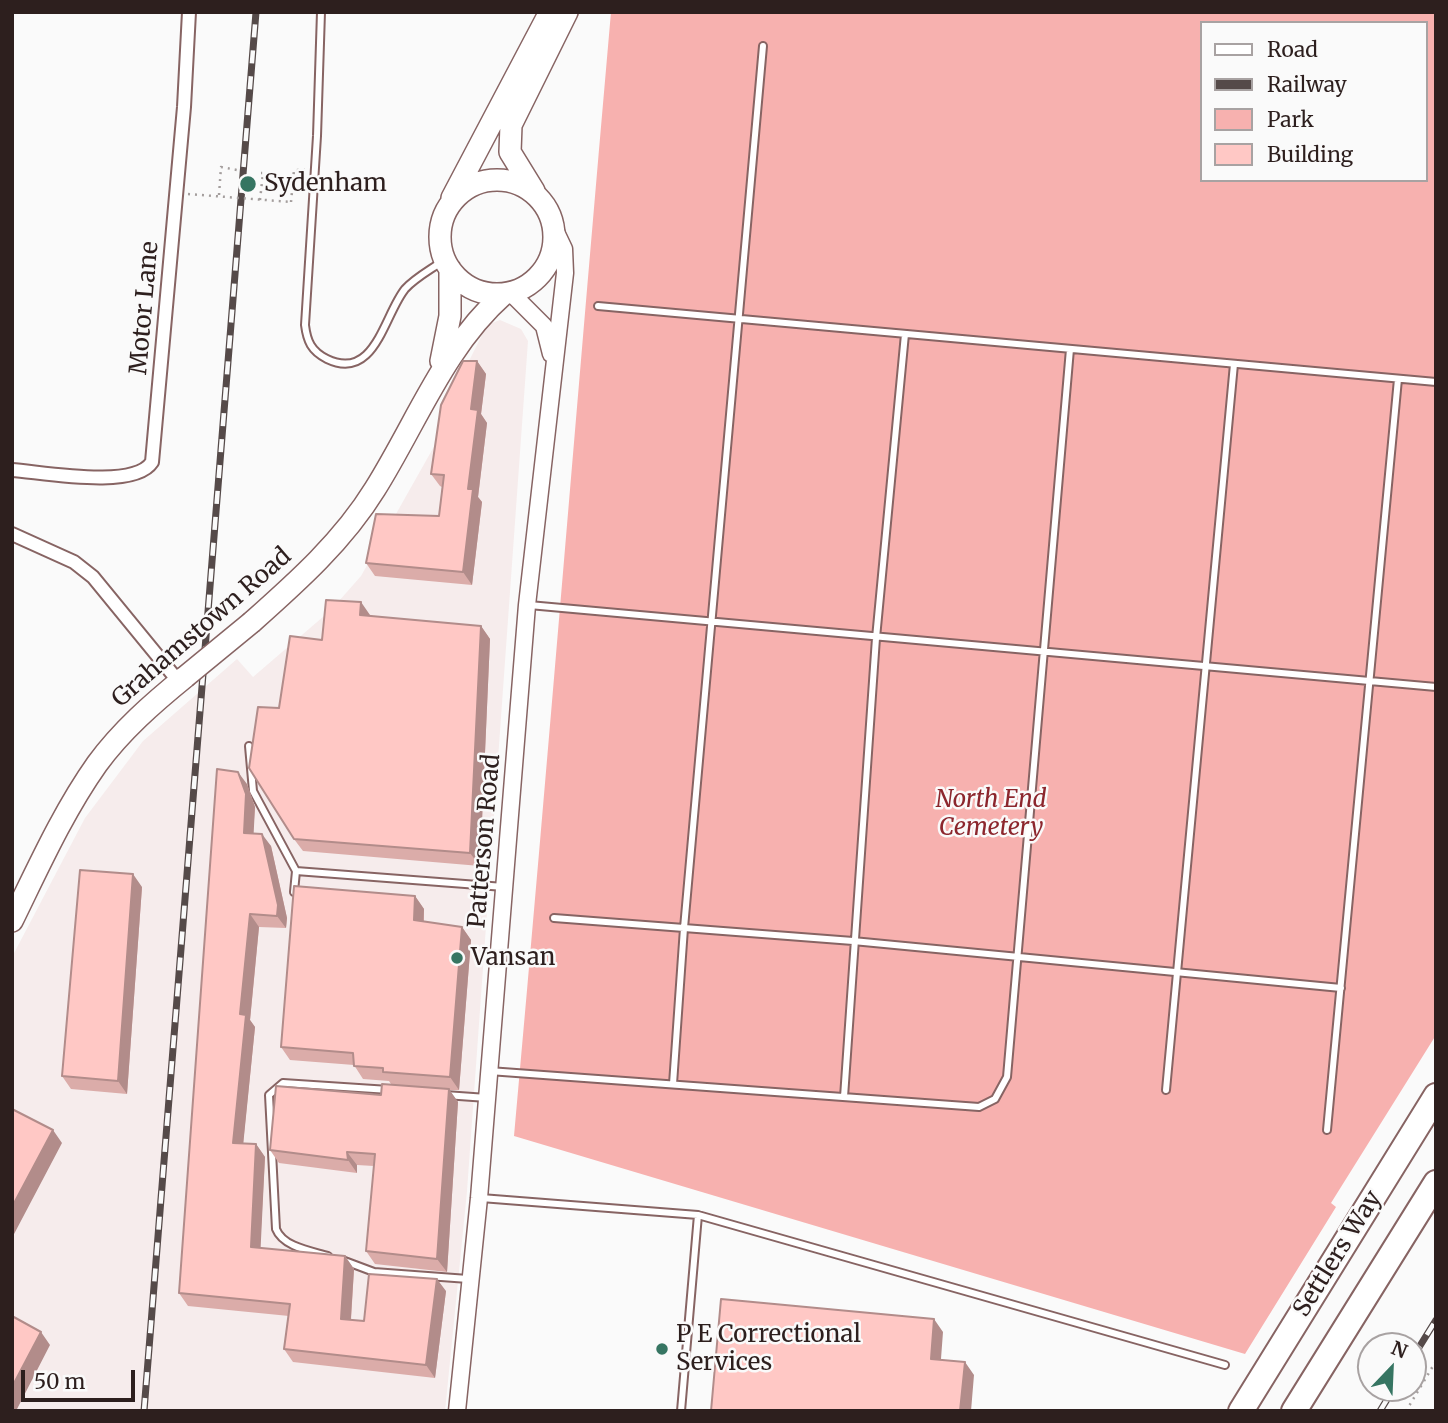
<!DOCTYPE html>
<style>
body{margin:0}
#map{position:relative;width:1448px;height:1423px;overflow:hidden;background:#fafafa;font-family:Merriweather,serif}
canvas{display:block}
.frame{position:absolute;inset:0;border:14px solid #2d1f1e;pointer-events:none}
.legend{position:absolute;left:1200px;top:21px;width:228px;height:161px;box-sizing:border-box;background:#fafafa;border:2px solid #a8a2a2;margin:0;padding:9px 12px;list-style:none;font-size:21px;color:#2d1f1e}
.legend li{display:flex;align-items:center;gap:14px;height:35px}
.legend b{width:35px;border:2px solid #a8a2a2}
.north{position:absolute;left:1357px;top:1332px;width:70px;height:70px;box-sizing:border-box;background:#fafafa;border:2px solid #a8a2a2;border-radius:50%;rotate:23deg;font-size:19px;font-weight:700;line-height:28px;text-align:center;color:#2d1f1e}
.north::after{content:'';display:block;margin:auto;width:24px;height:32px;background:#367562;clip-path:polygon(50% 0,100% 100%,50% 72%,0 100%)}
.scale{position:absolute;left:21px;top:1370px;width:114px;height:32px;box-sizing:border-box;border:4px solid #2d1f1e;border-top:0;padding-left:9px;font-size:21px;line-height:24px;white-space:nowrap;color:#2d1f1e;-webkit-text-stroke:5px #fafafa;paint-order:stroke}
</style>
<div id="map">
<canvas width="1448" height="1423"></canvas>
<div class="frame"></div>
<ul class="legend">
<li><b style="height:9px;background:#fff"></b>Road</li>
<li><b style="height:9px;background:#554a49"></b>Railway</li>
<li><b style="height:19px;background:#f7b1af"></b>Park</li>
<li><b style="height:19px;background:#ffc8c5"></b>Building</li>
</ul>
<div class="north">N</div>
<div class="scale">50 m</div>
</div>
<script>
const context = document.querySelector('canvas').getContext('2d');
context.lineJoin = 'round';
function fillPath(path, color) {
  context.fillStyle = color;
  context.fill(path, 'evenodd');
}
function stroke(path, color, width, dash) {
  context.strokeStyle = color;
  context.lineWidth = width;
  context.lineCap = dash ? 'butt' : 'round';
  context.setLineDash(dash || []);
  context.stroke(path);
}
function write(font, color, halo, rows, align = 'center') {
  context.font = font + ' Merriweather,serif';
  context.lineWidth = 5;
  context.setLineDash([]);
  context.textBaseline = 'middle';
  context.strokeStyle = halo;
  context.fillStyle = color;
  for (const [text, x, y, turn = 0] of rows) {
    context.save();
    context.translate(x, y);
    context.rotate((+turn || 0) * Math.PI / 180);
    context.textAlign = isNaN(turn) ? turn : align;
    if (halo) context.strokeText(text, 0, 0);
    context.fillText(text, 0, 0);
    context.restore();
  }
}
fillPath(new Path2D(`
 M500 320 521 329 528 341 467 1191 445 1411H12V957L85 818 143 741 237 659 253 677 331 610 361 576 436 443 463 373 487 325Z`), '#f6ecec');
fillPath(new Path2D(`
 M611 12H1436V1035L1331 1203 1336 1207 1245 1354 514 1136C548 761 578 387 611 12ZM1201 23H1425V180H1201Z`), '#f7b1af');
const service = new Path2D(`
 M321 12 317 136 305 325C307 341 311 351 327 359 375 382 384 315 405 289 416 277 432 269 444 260
 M598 306 1436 382
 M529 605 1436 687
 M249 746 253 791 296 871 504 887
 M294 892 296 871
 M554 918 853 941 1341 988
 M489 1071 979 1107 995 1099 1007 1077 1070 349
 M673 1084 684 928 763 46
 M1166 1090 1234 364
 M445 1095 487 1098
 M844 1097 876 638 905 334
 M1327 1130 1398 379
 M481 1198 698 1215 1225 1365
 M328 1256C311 1251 283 1247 276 1229L269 1095 283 1083 389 1090
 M342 1260 374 1272 468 1279
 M681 1411 698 1215`);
const minor = new Path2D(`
 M12 470C42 472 134 490 152 462L184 107 189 12
 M12 534 74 562 93 577 179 682`);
const tertiary = new Path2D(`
 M511 293 544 326 551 354
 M457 1411 479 1198 527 605 565 273 564 249 555 230`);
const primary = new Path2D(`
 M440 237a57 57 0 1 1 114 0a57 57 0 1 1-114 0Z
 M534 191 510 152 511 125 567 12
 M452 198 550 12
 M441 361 450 316V269
 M252 622C297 582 343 541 375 489 417 422 444 347 504 294
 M12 921C38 868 63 812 97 764 121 731 153 703 185 677`);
const motorway = new Path2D(`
 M1241 1411 1436 1096
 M1294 1411 1436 1183`);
stroke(service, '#876463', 10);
stroke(minor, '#876463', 16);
stroke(tertiary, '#876463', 19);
stroke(primary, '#876463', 24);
stroke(motorway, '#876463', 28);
stroke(new Path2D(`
 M219 195 221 167 237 170
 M260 200 263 173H261
 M291 202 294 170H305
 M1406 1411 1436 1361`), '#a49e9d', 2.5, [2, 5]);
stroke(service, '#fff', 6);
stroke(minor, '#fff', 12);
stroke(tertiary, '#fff', 16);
stroke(primary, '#fff', 21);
stroke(motorway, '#fff', 24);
const rail = new Path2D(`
 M1413 1357 1436 1320
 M144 1411 256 12
 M1380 1411 1394 1388`);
stroke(rail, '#554a49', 7);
stroke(rail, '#fafafa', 4.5, [13]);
const primaryBridge = new Path2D(`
 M185 677 252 622`);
stroke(primaryBridge, '#876463', 24, []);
stroke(new Path2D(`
 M188 194 291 202`), '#a49e9d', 2.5, [2, 5]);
stroke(primaryBridge, '#fff', 21);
fillPath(new Path2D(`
 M477 361 486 374 481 414 487 423 478 497 482 502 472 585 375 576 366 563 439 516 442 487 440 486 431 474Z
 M370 616 481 626 490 639 480 866 303 851 294 839 279 708 322 640Z
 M247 784 255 807 253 833 271 846 287 918 286 928 259 927 250 1020 255 1027 243 1144H256L265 1157 260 1248 345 1256 354 1269 351 1320 364 1321 446 1291 435 1378 293 1362 284 1349 289 1316 188 1306 179 1293Z
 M142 887 127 1094 71 1089 62 1076Z
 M415 896 424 909V922L462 927 471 940 459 1090H449L458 1102 447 1272 375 1264 366 1251 374 1166 357 1165V1173L279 1163 270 1150 381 1095 391 1084 389 1081 363 1079 354 1065 290 1060 281 1047Z`), '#dbaca9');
fillPath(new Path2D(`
 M477 361 486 374 481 414 487 423 478 497 482 502 472 585 463 572 468 489 471 409Z
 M361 602 370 615H360Z
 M481 626 490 639 480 866 470 853Z
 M238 772 247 784 255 807 253 845 244 833Z
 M262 834 271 846 287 918 286 928 277 916Z
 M133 874 142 887 127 1094 118 1081Z
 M415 896 424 909 423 933 414 920Z
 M250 914 259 927 250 1020 255 1027 242 1156 233 1143 240 1014Z
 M462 927 471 940 459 1090 450 1077Z
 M449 1089 458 1102 447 1272 437 1259Z
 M53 1130 62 1143 13 1236 12 1207Z
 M256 1144 265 1157 260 1260 251 1247Z
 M347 1152 357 1165V1173L348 1160Z
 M345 1256 354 1269 350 1332 341 1319Z
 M437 1279 446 1291 435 1378 426 1365Z
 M934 1319 943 1332 940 1372 931 1359Z
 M41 1332 50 1345 16 1411H12V1387Z
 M965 1362 974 1375 971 1411H960Z`), '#b28c8a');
const building = new Path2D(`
 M463 361H477L471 409 478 410 468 489H473L463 572 366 563 376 514 439 516 444 475 431 474 441 405Z
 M326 600 361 602 360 615 481 626 470 853 294 839 249 768 258 707 279 708 290 636 322 640Z
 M217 769 238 772 246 794 244 833 262 834 278 905 277 916 250 914 240 1014 246 1015 233 1143 256 1144 251 1247 345 1256 341 1319 364 1321 369 1274 437 1279 426 1365 284 1349 290 1304 179 1293Z
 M80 870 133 874 118 1081 62 1076Z
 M294 886 415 896 414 920 462 927 450 1077 383 1072V1068L354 1066 353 1053 281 1047Z
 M382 1084 449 1089 437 1259 366 1251 375 1154 347 1152 348 1160 270 1150 276 1086 381 1095Z
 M12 1109 53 1130 12 1207Z
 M721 1299 934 1319 931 1359 965 1362 960 1411H711Z
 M12 1316 41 1332 12 1387Z`);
fillPath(building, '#ffc8c5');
stroke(building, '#b28c8a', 2);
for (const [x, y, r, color] of [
 [248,184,9,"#367562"],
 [457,958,7,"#367562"],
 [662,1349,7,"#367562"]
]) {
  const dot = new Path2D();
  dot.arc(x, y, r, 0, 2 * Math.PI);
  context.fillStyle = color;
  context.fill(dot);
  stroke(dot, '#fafafa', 2.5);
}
write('24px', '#2d1f1e', '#fafafa', [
 ["Sydenham",264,184],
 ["Vansan",471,958],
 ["P E Correctional",676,1335],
 ["Services",676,1363]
], 'left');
write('24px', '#2d1f1e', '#fafafa', [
 ["Motor Lane",145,308,-85],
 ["Grahamstown Road",202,628,-41],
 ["Patterson Road",485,841,-85],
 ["Settlers Way",1338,1254,-58]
]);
write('italic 24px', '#8c262d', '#fafafa', [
 ["North End",991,800],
 ["Cemetery",991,828]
]);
</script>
